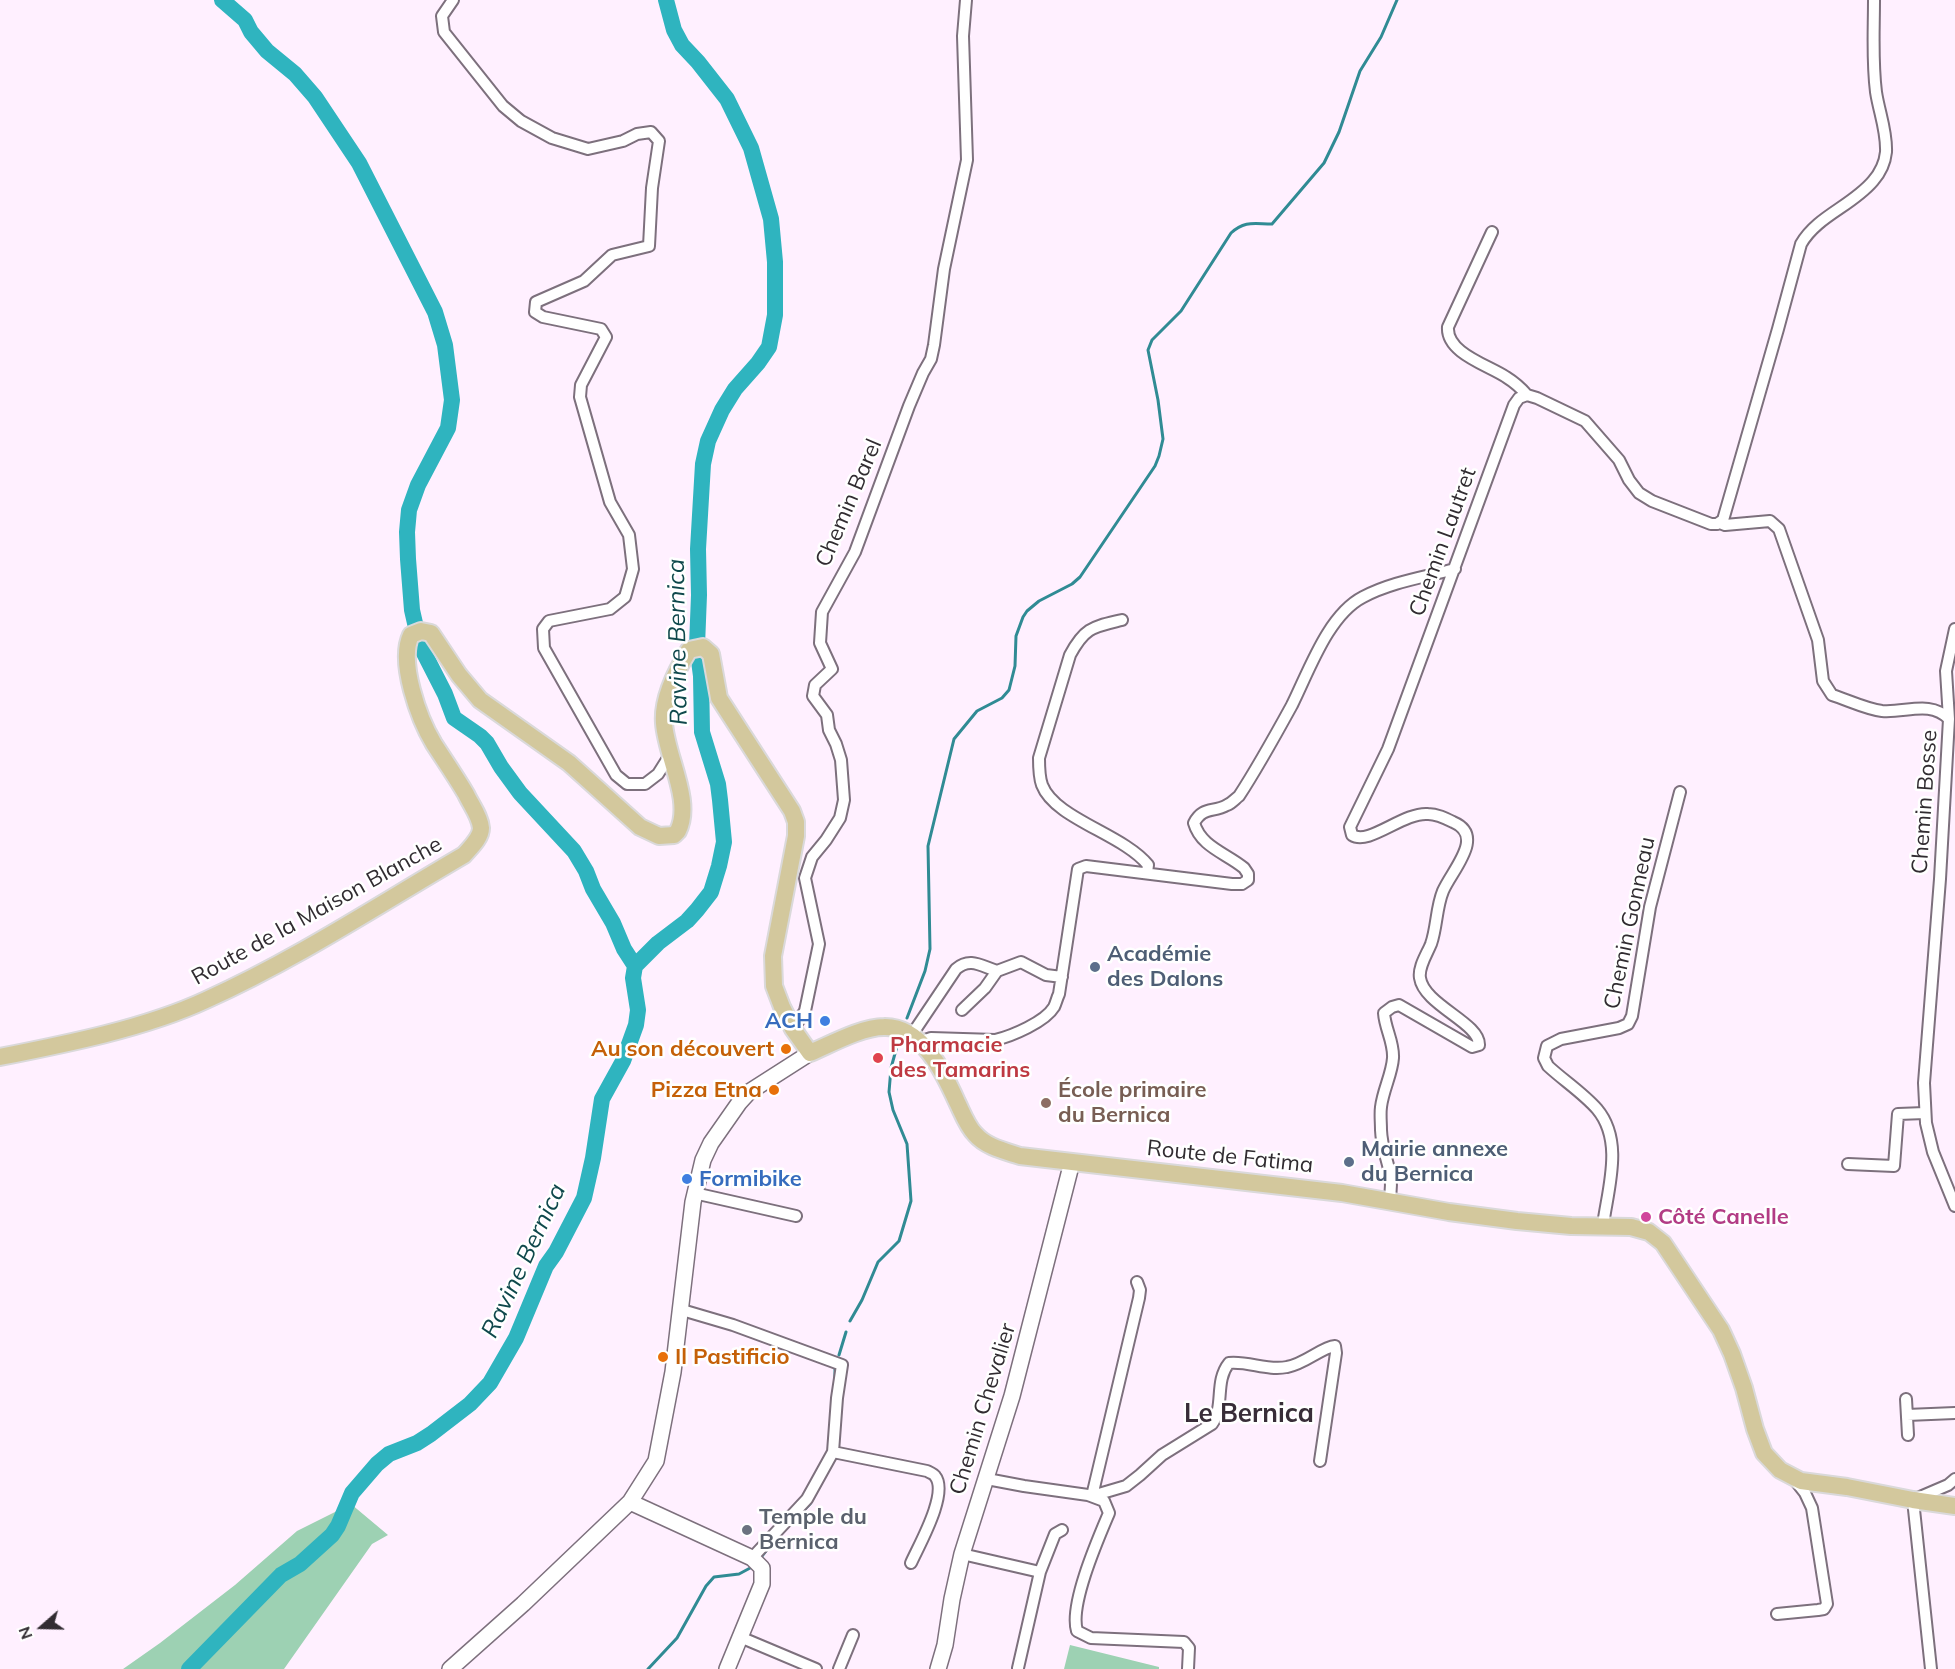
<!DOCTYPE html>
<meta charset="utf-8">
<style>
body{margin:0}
#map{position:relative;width:1955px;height:1669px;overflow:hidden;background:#fff0ff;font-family:Mulish,sans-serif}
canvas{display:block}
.north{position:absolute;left:12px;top:1597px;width:60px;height:60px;-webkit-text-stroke:4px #fff;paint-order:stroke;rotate:250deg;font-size:16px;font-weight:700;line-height:24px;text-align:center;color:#312c31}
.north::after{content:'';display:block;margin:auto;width:21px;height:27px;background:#312c31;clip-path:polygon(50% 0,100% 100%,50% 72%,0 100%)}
</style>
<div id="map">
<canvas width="1955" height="1669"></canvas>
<div class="north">N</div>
</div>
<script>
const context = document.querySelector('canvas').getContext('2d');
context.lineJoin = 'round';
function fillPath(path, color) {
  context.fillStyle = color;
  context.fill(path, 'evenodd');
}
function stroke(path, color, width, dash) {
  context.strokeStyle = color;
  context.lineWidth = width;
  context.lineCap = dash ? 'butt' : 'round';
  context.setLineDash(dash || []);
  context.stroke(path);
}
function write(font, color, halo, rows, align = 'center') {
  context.font = font + ' Mulish,sans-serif';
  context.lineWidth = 5;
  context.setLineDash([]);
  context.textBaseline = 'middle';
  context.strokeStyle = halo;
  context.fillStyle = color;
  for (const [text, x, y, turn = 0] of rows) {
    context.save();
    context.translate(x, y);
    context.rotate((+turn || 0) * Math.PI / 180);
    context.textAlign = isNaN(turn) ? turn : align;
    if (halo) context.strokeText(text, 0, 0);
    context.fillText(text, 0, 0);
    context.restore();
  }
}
fillPath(new Path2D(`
 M351 1504 388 1535 372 1544 284 1669H123L160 1643 235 1585 297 1531Z
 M1070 1645 1159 1667V1669H1064Z`), '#9dd1b3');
stroke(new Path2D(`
 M907 1018 925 971 930 949 928 846 954 739 977 711 1002 698 1009 690 1015 666 1016 636 1023 617 1027 611 1039 601 1072 584 1080 577 1155 466 1159 456 1163 439 1158 400 1148 350 1152 340 1181 311 1231 233C1245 220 1255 224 1272 224L1324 163 1339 132 1360 71 1381 37 1397 0
 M850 1321 862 1300 878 1262 899 1241 911 1201 907 1144 893 1110 889 1092 891 1068 899 1039
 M839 1355 846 1332
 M835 1368V1378
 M798 1516 810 1504 822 1482
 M762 1556 769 1547
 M648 1669 677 1638 706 1586 714 1577 739 1574 752 1567`), '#308b94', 3);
stroke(new Path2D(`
 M222 0 245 20 251 32 267 51 295 74 315 97 359 163 435 312 445 345 452 400 448 428 418 485 409 510 407 532 408 559 412 610 417 632 422 649 445 694 454 718 480 736 487 743 501 767 520 793 574 851 586 871 593 889 613 923 624 949 635 966
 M189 1669 281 1575 300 1564 332 1535 338 1526 352 1493 377 1464 389 1454 417 1443 431 1434 470 1404 490 1383 516 1338 546 1266 556 1252 584 1198 593 1158 602 1099 623 1061 636 1025 638 1010 633 978 635 966 658 943 687 921 697 910 711 892 719 866 724 842 720 800 718 784 702 732 701 676 697 646 699 595 698 549 703 464 708 441 722 410 735 389 758 363 769 347 775 315V262L771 219 751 148 727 99 698 62 682 45 674 30 666 0`), '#2fb4bf', 16);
const street = new Path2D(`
 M453 0 442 16 444 32 503 106 521 121 552 138 588 149 623 141 637 134 651 132 659 141 652 188 649 246 612 255 584 281 536 302 535 312 543 317 601 329 606 337 581 385 580 397 610 502 629 535 633 569 625 597 610 609 549 621 543 629 544 648 616 775 627 784H645L658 774 670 755
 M1492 232 1448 327C1446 353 1488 365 1506 377 1514 382 1521 388 1527 395
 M1720 523 1725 525 1770 521 1779 529 1818 640 1823 681 1832 695C1848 700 1866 709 1882 711 1906 713 1930 700 1949 719L1940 879 1924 1083 1926 1123 1933 1152 1955 1206
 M1122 620C1093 627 1085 627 1070 655L1039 758C1039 767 1039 777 1042 785 1055 819 1123 834 1148 865L1147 873
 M1949 719 1946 671 1955 629
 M962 1010 985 988 997 971 1021 962 1046 975 1062 977
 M793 1029 805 1011 819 944 805 878 812 857 826 840 840 818 844 800 841 760 836 744 829 730 827 715 813 696 815 685 832 669 820 643 822 612 855 552 909 406 923 373 931 359 934 345 944 269 967 160 963 36 966 0
 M911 1036 956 969C970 957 981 966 997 971
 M919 1042 931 1038 995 1040C1012 1036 1045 1022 1054 1007 1056 1003 1057 998 1059 994L1078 869 1086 866 1232 884H1242L1248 880V874L1244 868C1226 853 1201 847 1194 823 1203 806 1213 813 1227 805 1232 803 1235 799 1239 796 1258 767 1275 736 1292 705 1309 671 1328 615 1363 597 1391 582 1425 577 1455 569
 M1848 1164 1894 1166 1898 1114 1925 1113
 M694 1193 796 1216
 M1389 1202C1396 1171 1382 1158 1381 1130 1381 1122 1380 1114 1381 1107 1383 1090 1392 1074 1393 1058 1394 1042 1385 1029 1384 1013L1392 1007 1399 1005 1472 1047 1479 1045C1480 1023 1424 1005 1420 978 1418 967 1427 954 1431 944 1437 927 1436 908 1443 891 1452 870 1486 836 1453 822 1445 818 1437 814 1428 814 1403 812 1369 846 1352 835L1350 827 1388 749 1514 405 1519 398 1527 395 1537 398 1585 421 1619 460 1629 480 1639 493 1652 501 1711 524H1717L1723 520 1778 329 1801 244C1817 216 1852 206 1873 181 1880 173 1885 162 1886 152 1887 131 1879 112 1876 92 1872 61 1874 31 1874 0
 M1603 1225C1608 1188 1624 1141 1597 1109 1583 1093 1563 1080 1548 1066L1544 1058 1547 1046 1561 1039 1619 1028 1628 1024 1632 1016 1650 907 1680 792
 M682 1310 733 1325 842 1365 837 1398 833 1452 807 1499 752 1558
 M1906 1399 1908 1435
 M1907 1415 1955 1413
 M833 1452 927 1471C929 1472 934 1474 935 1476 949 1493 919 1545 911 1563
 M987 1479 1024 1486 1088 1495 1104 1501 1109 1513C1098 1539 1069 1605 1077 1631L1091 1638 1184 1642 1189 1648 1188 1669
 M1092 1496 1126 1486 1140 1475 1162 1455 1212 1424C1225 1406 1214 1382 1229 1363 1249 1361 1267 1371 1287 1367 1305 1364 1322 1347 1335 1346L1336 1353 1320 1461
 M1092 1496 1139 1298 1140 1290 1137 1282
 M962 1554 1040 1572 1018 1668
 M1040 1572 1055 1534 1062 1530
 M1777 1614 1818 1610 1824 1609 1827 1604 1812 1508 1805 1493 1794 1479
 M740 1637 816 1669
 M839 1669 853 1635
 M1931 1669 1913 1500 1948 1485 1955 1479`);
const secondary = new Path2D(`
 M630 1502 752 1558 762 1568V1584L727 1669
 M450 1669 523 1604 630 1502 656 1461 673 1372 693 1202 703 1160 711 1143 739 1103 749 1092 810 1053
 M938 1669 945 1645 952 1599 962 1554 1012 1396 1072 1162`);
const primary = new Path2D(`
 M0 1057C66 1044 146 1028 206 1000 295 960 380 904 464 855 471 847 481 838 481 828 480 816 471 805 466 794 456 777 445 761 434 744 419 719 398 662 411 635L421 631 431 633 459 675 480 700 569 763 640 827 659 836 674 835 678 831C693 801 666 756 664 723 662 698 676 671 689 650L703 647 711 654 719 698 792 811 796 822V836L773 956 774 986 782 1007 793 1029 810 1053C831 1044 862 1027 884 1027 922 1026 944 1073 957 1102 962 1112 967 1126 975 1134 986 1147 1005 1151 1020 1156L1342 1193 1449 1212 1517 1221 1571 1226 1631 1227 1649 1232 1663 1243 1721 1330 1732 1354 1744 1388 1755 1429 1764 1453 1780 1470 1801 1481 1847 1487 1913 1500 1955 1506`);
stroke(street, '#7d707d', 14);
stroke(secondary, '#7d707d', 18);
stroke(primary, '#dad9da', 20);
stroke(street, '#fff', 10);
stroke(secondary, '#fff', 15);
stroke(primary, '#d3c89d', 16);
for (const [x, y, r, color] of [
 [1095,967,6,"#5c6f8a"],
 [825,1021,6,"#3f7fe0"],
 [786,1049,6,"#e8710a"],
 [878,1058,6,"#e0444e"],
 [774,1090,6,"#e8710a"],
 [1046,1103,6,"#8d6e63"],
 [1349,1162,6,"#5c6f8a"],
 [687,1179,6,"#3f7fe0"],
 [1646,1217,6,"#d1479c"],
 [663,1357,6,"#e8710a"],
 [747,1530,6,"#6b7280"]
]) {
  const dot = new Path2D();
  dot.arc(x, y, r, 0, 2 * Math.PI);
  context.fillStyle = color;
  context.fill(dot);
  stroke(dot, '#fff', 2);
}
write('22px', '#312c31', '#fff', [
 ["Chemin Barel",849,503,-67],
 ["Chemin Lautret",1443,542,-70],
 ["Chemin Bosse",1925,802,-86],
 ["Route de la Maison Blanche",317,911,-29],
 ["Chemin Gonneau",1630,923,-78],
 ["Route de Fatima",1230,1157,6],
 ["Chemin Chevalier",983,1409,-73]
]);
write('bold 22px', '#4e5e75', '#fff', [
 ["Académie",1107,954],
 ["des Dalons",1107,979],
 ["Mairie annexe",1361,1149],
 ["du Bernica",1361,1174]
], 'left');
write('bold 22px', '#366cbe', '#fff', [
 ["ACH",813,1021],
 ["Formibike",699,1179,"left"]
], 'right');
write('bold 22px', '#be3a42', '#fff', [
 ["Pharmacie",890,1045],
 ["des Tamarins",890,1070]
], 'left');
write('bold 22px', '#c56008', '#fff', [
 ["Au son découvert",774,1049],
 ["Pizza Etna",762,1090],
 ["Il Pastificio",675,1357,"left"]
], 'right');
write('bold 22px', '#785e54', '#fff', [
 ["École primaire",1058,1090],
 ["du Bernica",1058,1115]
], 'left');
write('bold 22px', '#b23c85', '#fff', [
 ["Côté Canelle",1658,1217]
], 'left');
write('bold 22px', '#5b616d', '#fff', [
 ["Temple du",759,1517],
 ["Bernica",759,1542]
], 'left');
write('italic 24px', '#0f484c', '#fff', [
 ["Ravine Bernica",678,642,-91],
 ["Ravine Bernica",524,1261,-65]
]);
write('bold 26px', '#382d38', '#fff', [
 ["Le Bernica",1249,1414]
]);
</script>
